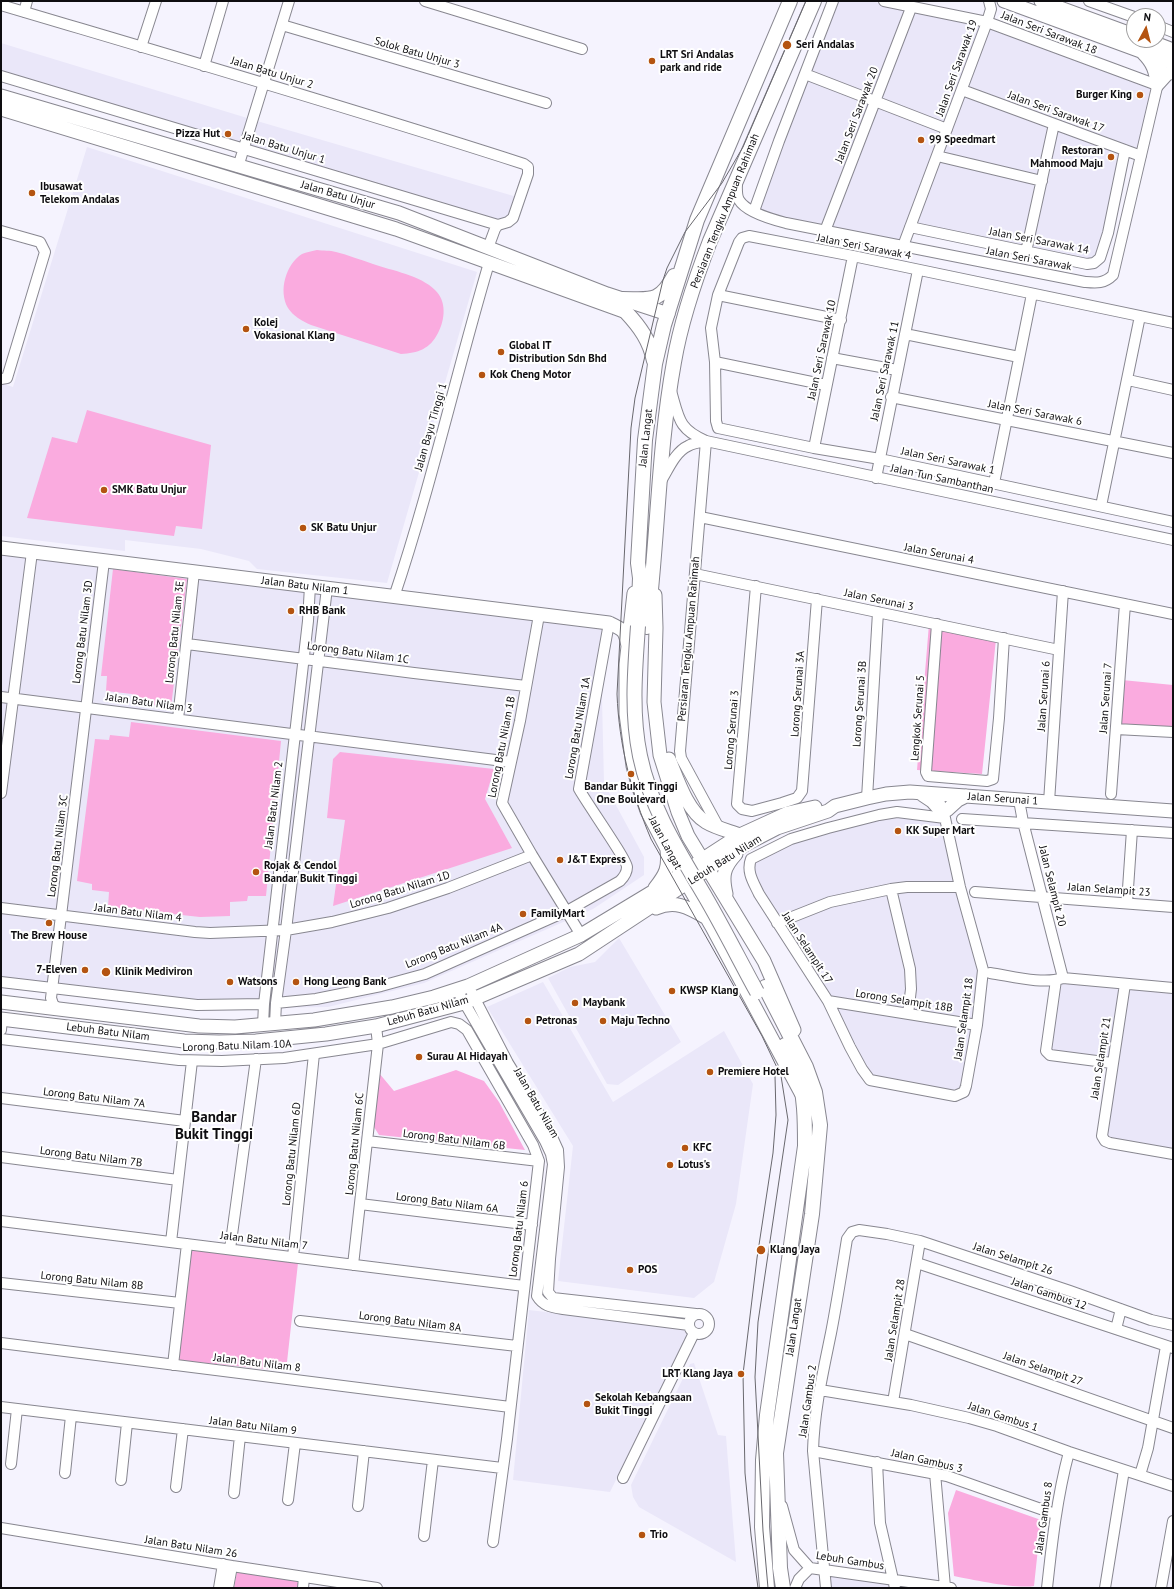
<!DOCTYPE html>
<style>
body{margin:0}
#map{position:relative;width:1174px;height:1589px;overflow:hidden;background:#f5f3fe;font-family:"PT Sans",sans-serif}
canvas{display:block}
.frame{position:absolute;inset:0;border:2px solid #0e0d10;pointer-events:none}
.north{position:absolute;left:1126px;top:8px;width:40px;height:40px;box-sizing:border-box;background:#fff;border:1px solid #9f9e9f;border-radius:50%;rotate:7deg;font-size:11px;font-weight:700;line-height:16px;text-align:center;color:#0e0d10}
.north::after{content:'';display:block;margin:auto;width:14px;height:18px;background:#b45411;clip-path:polygon(50% 0,100% 100%,50% 72%,0 100%)}
</style>
<div id="map">
<canvas width="1174" height="1589"></canvas>
<div class="frame"></div>
<div class="north">N</div>
</div>
<script>
const context = document.querySelector('canvas').getContext('2d');
context.lineJoin = 'round';
function fillPath(path, color) {
  context.fillStyle = color;
  context.fill(path, 'evenodd');
}
function stroke(path, color, width, dash) {
  context.strokeStyle = color;
  context.lineWidth = width;
  context.lineCap = dash ? 'butt' : 'round';
  context.setLineDash(dash || []);
  context.stroke(path);
}
function write(font, color, halo, rows, align = 'center') {
  context.font = font + ' "PT Sans",sans-serif';
  context.lineWidth = 4;
  context.setLineDash([]);
  context.textBaseline = 'middle';
  context.strokeStyle = halo;
  context.fillStyle = color;
  for (const [text, x, y, turn = 0] of rows) {
    context.save();
    context.translate(x, y);
    context.rotate((+turn || 0) * Math.PI / 180);
    context.textAlign = isNaN(turn) ? turn : align;
    if (halo) context.strokeText(text, 0, 0);
    context.fillText(text, 0, 0);
    context.restore();
  }
}
fillPath(new Path2D(`
 M837 1H870L989 26 1154 87 1139 152 1123 147 1098 256 1087 262 909 224 902 243 792 222 757 210Z
 M1 43 257 121 517 197 511 216 498 223 1 74Z
 M87 147 477 272 387 583 257 569 249 561 201 549 125 540V551L1 536V383L13 387Z
 M1 553 603 625 602 699 604 783 644 857V875L593 909 424 983 328 1007 198 1009 1 986Z
 M897 814 942 820 981 970 962 1090 954 1093 872 1078 771 908 751 872 753 862 792 842Z
 M619 938 681 1042 618 1085 607 1084 548 978 570 967 595 962Z
 M543 982 613 1102 724 1031 753 1084 736 1204 714 1282 694 1298 558 1281 573 1146 487 1007Z
 M1063 982 1173 992V1150L1106 1139 1115 1062 1052 1052 1048 1049 1058 984Z
 M529 1310 691 1329 610 1492 513 1480Z
 M694 1363 718 1435 726 1436 736 1562 639 1507 633 1497 631 1485 690 1364Z
 M829 1574 890 1584V1588H830Z`), '#eae7f9');
fillPath(new Path2D(`
 M317 250C323 251 330 250 336 252 348 255 361 260 373 264 393 271 420 275 435 290 447 301 445 320 438 333 430 349 418 353 401 354L311 325C302 321 293 316 288 308 278 291 286 264 302 254 306 252 313 251 317 250Z
 M87 410 211 445 202 529 176 526 174 536 27 518 52 437 77 443Z
 M113 569 187 579 171 707 131 703 132 694 106 691 107 676H101Z
 M929 624 996 639 982 774 917 770Z
 M1122 680 1173 685V730L1119 727Z
 M131 722 281 741 266 896H248L247 901 230 902V916L200 917 108 907 109 892 92 890V884L77 881 95 739 109 740 110 735 129 737Z
 M340 752 494 769 485 799 512 848 333 906 345 820 327 818 333 759Z
 M456 1070 484 1081 499 1102 525 1150 379 1135 374 1127 379 1073 394 1091Z
 M189 1247 298 1263 286 1371 176 1360Z
 M956 1490 1041 1520 1034 1586C1017 1589 973 1580 954 1576L948 1513Z
 M237 1572 301 1582 300 1588H234Z`), '#faabdf');
const minor = new Path2D(`
 M425 1 582 49
 M884 1 987 22 1157 85
 M1089 1 1134 17
 M1 5C176 57 351 108 524 164L528 167V174L513 218 508 222 498 225 1 76
 M24 12 27 1
 M282 25 546 103
 M1158 26 1173 32
 M141 47 156 1
 M204 66 223 1
 M805 74 947 129
 M962 90 1141 156
 M937 156 1042 181
 M238 167 289 1
 M737 182C737 187 736 195 739 200 746 212 774 220 786 223L1085 282C1096 283 1104 284 1113 275L1165 53
 M754 211 779 141 833 1
 M910 227 1087 264 1094 263 1100 258 1108 233 1125 150
 M1 231 40 242 45 252 7 378 1 379
 M825 231 911 8
 M903 246 987 22 991 9 989 1
 M488 248 495 229 498 225
 M1026 252 1054 124
 M718 295 841 320
 M1173 323 853 256 749 236 742 238 739 242 718 295 711 328 715 362 716 421 718 428 814 448 880 459 1173 522
 M905 334 1019 357
 M832 358 897 370
 M715 362 826 385
 M1128 380 1173 390
 M671 391C679 418 678 429 706 441L1173 540
 M891 397 1173 453
 M706 441 680 751 681 758 719 828
 M814 448 853 256
 M876 478 918 270
 M661 481C668 470 675 452 688 446 693 443 700 442 706 441
 M994 483 1032 294
 M1101 506 1140 316
 M700 517 1173 614
 M695 574 1059 650
 M756 586 737 804 742 809 752 811 782 803 797 798 802 791 817 599
 M394 597C431 487 456 374 489 263
 M539 615 520 721 502 803 532 855 581 935
 M937 624 926 772 928 776 987 781 993 779 999 718 1004 638
 M187 644 414 673 526 686
 M1 697 511 762
 M178 719 194 572
 M1116 729 1173 732
 M1 793 32 552
 M1111 794 1125 604
 M867 798 878 612
 M1019 800 1023 822 1063 978
 M1049 802 1063 591
 M940 803 941 812 945 818 960 887 983 970 977 1025 966 1086 964 1092 955 1096 870 1080 862 1069 850 1047 828 1001 759 894C754 883 746 872 751 859L791 839 828 828 879 815 897 812 945 818
 M962 819 1173 833
 M891 889 910 969 911 989 908 1014
 M975 892 1173 907
 M1127 903 1132 830
 M1 908 195 932 210 933 286 930 332 922 388 908 448 888 532 855
 M777 923 830 902 891 889 907 887H960
 M990 973C1011 976 1043 985 1063 978L1173 988
 M1056 980 1046 1051 1050 1055 1112 1063
 M1 982 197 1005 264 1004
 M1125 984 1102 1136 1105 1141 1110 1143 1173 1154
 M457 990 545 1141 551 1154 553 1164 537 1296C543 1306 551 1307 563 1309L689 1325
 M472 993 508 1063 548 1128 558 1150 559 1167 550 1259 548 1292 553 1298 696 1314
 M828 1001 977 1025
 M276 1003 316 999 381 986 425 974 567 911 620 881C624 877 627 873 627 867 627 860 586 802 579 789L609 623
 M58 1009 53 1004 51 998 104 561
 M275 1024 276 1003 286 930 327 588
 M263 1025 264 1004 308 621 310 586
 M1 1030 2 1019
 M1 1039 179 1060 222 1061 284 1058 378 1044 451 1022 459 1024 467 1030 533 1145 539 1161 507 1439 493 1542
 M1 1098 185 1121
 M367 1141 539 1161
 M1 1157 178 1180
 M360 1204 532 1225
 M1 1221 524 1286
 M171 1242 192 1061
 M230 1249 256 1059
 M293 1257 314 1054
 M917 1263 1173 1348
 M353 1265 378 1044 376 1026
 M1 1283 180 1303
 M689 1324a10 10 0 1 1 20 0a10 10 0 1 1-20 0Z
 M300 1321 517 1346
 M1116 1329 1121 1309
 M905 1334 1173 1428
 M1 1343 510 1407
 M173 1365 187 1244
 M820 1390 911 1405 969 1418 997 1426 1069 1452 1173 1486
 M893 1402 920 1241
 M1 1407 502 1468
 M813 1451 947 1476 1055 1514
 M877 1462 880 1523 895 1588
 M11 1464 17 1409
 M65 1473 71 1416
 M935 1473 945 1587
 M1140 1475 1148 1448 1166 1346
 M623 1478 694 1333
 M121 1480 127 1423
 M176 1487 183 1429
 M234 1493 240 1436
 M288 1500 295 1443
 M358 1506 364 1451
 M782 1506 794 1550 810 1568 951 1588
 M1 1528 232 1566 377 1588
 M424 1536 433 1460
 M219 1588 223 1564
 M228 1588 232 1566
 M303 1588 304 1577
 M795 1588 799 1579 810 1568
 M826 1588 813 1451C814 1411 823 1372 831 1333 837 1302 842 1270 847 1239L852 1232 859 1230 887 1234 920 1241 1070 1291 1151 1320 1173 1325
 M1047 1588C1052 1542 1057 1497 1069 1452
 M1105 1588 1124 1470
 M1161 1588 1173 1521`);
const major = new Path2D(`
 M1004 1 1173 63
 M1041 1 1134 35
 M1147 40 1173 50
 M1143 53C1153 63 1156 71 1157 85
 M1157 85 1167 74 1173 72
 M1 96 399 213 607 294 668 314
 M1 109 396 229 626 312
 M1 548 609 623C624 630 625 630 628 646
 M634 593 626 664V714L633 766 639 788 647 811 667 849 712 927 801 1093
 M655 595 656 628 654 702 660 755 678 812 688 836 764 961 794 1030
 M669 759C677 778 687 811 706 822 716 828 729 831 740 835
 M920 793 932 801 940 810
 M947 810 958 800 966 796
 M655 888C666 874 669 868 667 850
 M726 894C722 876 723 868 736 854
 M656 908C675 900 688 907 705 917
 M1 1002 199 1026 235 1027 314 1020 392 1007 434 997 468 986 581 935 682 874 703 859 740 835 788 813 815 807
 M1 1019 184 1041 219 1042 256 1041 326 1034 376 1026 464 1003 579 954 746 844 777 828 828 811 835 806 867 798 886 794 910 792 1173 811`);
const highway = new Path2D(`
 M622 299C650 299 659 304 674 276
 M626 312C640 327 650 341 654 361
 M638 626 640 578 638 563 645 440 655 364 664 325 697 220 790 1
 M647 627C658 539 658 450 674 362 681 321 695 280 710 241L814 1
 M765 987 806 1067 815 1092 820 1125 812 1214 776 1453 780 1568 783 1588
 M767 1588 762 1527 763 1460 767 1415 805 1146C805 1121 805 1095 797 1071 794 1062 789 1053 785 1045`);
stroke(minor, '#888790', 12);
stroke(major, '#888790', 15);
stroke(highway, '#888790', 16);
stroke(minor, '#fff', 10);
stroke(major, '#fff', 13);
stroke(highway, '#fff', 14);
stroke(new Path2D(`
 M758 1588 751 1535 745 1473 743 1374 757 1258 773 1153 776 1115 775 1076 772 1070
 M768 1588 763 1531 755 1377 758 1322 788 1120 781 1076 762 1036 651 839C631 792 619 745 617 694L631 428 635 398 663 280 667 268 685 232 722 183 743 147 806 1`), '#69686e', 1);
const highwayBridge = new Path2D(`
 M638 626C635 669 631 713 640 756 651 809 679 852 706 898 724 929 740 961 757 992`);
stroke(highwayBridge, '#888790', 16, []);
stroke(highwayBridge, '#fff', 14);
for (const [x, y, r, color] of [
 [787,45,5,"#b45411"],
 [652,61,4,"#b45411"],
 [1140,95,4,"#b45411"],
 [228,134,4,"#b45411"],
 [921,140,4,"#b45411"],
 [1111,157,4,"#b45411"],
 [32,193,4,"#b45411"],
 [246,329,4,"#b45411"],
 [501,352,4,"#b45411"],
 [482,375,4,"#b45411"],
 [104,490,4,"#b45411"],
 [303,528,4,"#b45411"],
 [291,611,4,"#b45411"],
 [631,774,4,"#b45411"],
 [898,831,4,"#b45411"],
 [560,860,4,"#b45411"],
 [256,872,4,"#b45411"],
 [523,914,4,"#b45411"],
 [49,923,4,"#b45411"],
 [85,970,4,"#b45411"],
 [106,972,5,"#b45411"],
 [230,982,4,"#b45411"],
 [296,982,4,"#b45411"],
 [672,991,4,"#b45411"],
 [575,1003,4,"#b45411"],
 [528,1021,4,"#b45411"],
 [603,1021,4,"#b45411"],
 [419,1057,4,"#b45411"],
 [710,1072,4,"#b45411"],
 [685,1148,4,"#b45411"],
 [670,1165,4,"#b45411"],
 [761,1250,5,"#b45411"],
 [630,1270,4,"#b45411"],
 [741,1374,4,"#b45411"],
 [587,1404,4,"#b45411"],
 [642,1535,4,"#b45411"]
]) {
  const dot = new Path2D();
  dot.arc(x, y, r, 0, 2 * Math.PI);
  context.fillStyle = color;
  context.fill(dot);
  stroke(dot, '#fff', 1.5);
}
write('11px', '#0e0d10', '#fff', [
 ["Jalan Seri Sarawak 18",1049,33,21],
 ["Solok Batu Unjur 3",417,53,16],
 ["Jalan Seri Sarawak 19",957,68,-70],
 ["Jalan Batu Unjur 2",272,73,17],
 ["Jalan Seri Sarawak 17",1056,112,20],
 ["Jalan Seri Sarawak 20",857,115,-69],
 ["Jalan Batu Unjur 1",284,148,17],
 ["Jalan Batu Unjur",338,195,16],
 ["Persiaran Tengku Ampuan Rahimah",725,211,-68],
 ["Jalan Seri Sarawak 14",1039,241,11],
 ["Jalan Seri Sarawak 4",864,247,11],
 ["Jalan Seri Sarawak",1029,259,11],
 ["Jalan Seri Sarawak 10",822,350,-78],
 ["Jalan Seri Sarawak 11",885,371,-78],
 ["Jalan Seri Sarawak 6",1035,413,11],
 ["Jalan Bayu Tinggi 1",431,427,-74],
 ["Jalan Langat",646,438,-84],
 ["Jalan Seri Sarawak 1",948,461,12],
 ["Jalan Tun Sambanthan",942,479,12],
 ["Jalan Serunai 4",939,554,11],
 ["Jalan Batu Nilam 1",305,586,7],
 ["Jalan Serunai 3",879,600,12],
 ["Lorong Batu Nilam 3D",83,632,-83],
 ["Lorong Batu Nilam 3E",175,632,-84],
 ["Persiaran Tengku Ampuan Rahimah",689,639,-85],
 ["Lorong Batu Nilam 1C",358,653,8],
 ["Lorong Serunai 3A",798,694,-86],
 ["Jalan Serunai 6",1044,696,-86],
 ["Jalan Serunai 7",1106,698,-86],
 ["Jalan Batu Nilam 3",149,703,8],
 ["Lorong Serunai 3B",860,704,-86],
 ["Lengkok Serunai 5",918,718,-86],
 ["Lorong Batu Nilam 1A",578,728,-80],
 ["Lorong Serunai 3",732,730,-85],
 ["Lorong Batu Nilam 1B",502,747,-79],
 ["Jalan Serunai 1",1003,799,4],
 ["Jalan Batu Nilam 2",274,805,-83],
 ["Jalan Langat",665,843,62],
 ["Lorong Batu Nilam 3C",58,846,-83],
 ["Lebuh Batu Nilam",725,860,-32],
 ["Jalan Selampit 20",1052,886,76],
 ["Lorong Batu Nilam 1D",400,890,-17],
 ["Jalan Selampit 23",1109,890,4],
 ["Jalan Batu Nilam 4",138,913,7],
 ["Lorong Batu Nilam 4A",454,946,-22],
 ["Jalan Selampit 17",807,948,57],
 ["Lorong Selampit 18B",904,1001,9],
 ["Lebuh Batu Nilam",428,1011,-16],
 ["Jalan Selampit 18",964,1019,-82],
 ["Lebuh Batu Nilam",108,1032,7],
 ["Lorong Batu Nilam 10A",237,1046,-2],
 ["Jalan Selampit 21",1101,1058,-81],
 ["Lorong Batu Nilam 7A",94,1098,7],
 ["Jalan Batu Nilam",536,1103,60],
 ["Lorong Batu Nilam 6B",454,1140,7],
 ["Lorong Batu Nilam 6C",355,1144,-84],
 ["Lorong Batu Nilam 6D",292,1154,-84],
 ["Lorong Batu Nilam 7B",91,1157,7],
 ["Lorong Batu Nilam 6A",447,1203,7],
 ["Lorong Batu Nilam 6",519,1229,-83],
 ["Jalan Batu Nilam 7",264,1241,7],
 ["Jalan Selampit 26",1013,1259,18],
 ["Lorong Batu Nilam 8B",92,1281,6],
 ["Jalan Gambus 12",1049,1294,19],
 ["Jalan Selampit 28",895,1320,-81],
 ["Lorong Batu Nilam 8A",410,1322,7],
 ["Jalan Langat",794,1327,-82],
 ["Jalan Batu Nilam 8",257,1363,7],
 ["Jalan Selampit 27",1043,1369,19],
 ["Jalan Gambus 2",808,1401,-82],
 ["Jalan Gambus 1",1003,1417,18],
 ["Jalan Batu Nilam 9",253,1426,7],
 ["Jalan Gambus 3",927,1461,13],
 ["Jalan Gambus 8",1044,1518,-82],
 ["Jalan Batu Nilam 26",191,1547,9],
 ["Lebuh Gambus",850,1561,9]
]);
write('bold 11px', '#0e0d10', '#fff', [
 ["Seri Andalas",796,45],
 ["LRT Sri Andalas",660,55],
 ["park and ride",660,68],
 ["Burger King",1132,95,"right"],
 ["Pizza Hut",220,134,"right"],
 ["99 Speedmart",929,140],
 ["Restoran",1103,151,"right"],
 ["Mahmood Maju",1103,164,"right"],
 ["Ibusawat",40,187],
 ["Telekom Andalas",40,200],
 ["Kolej",254,323],
 ["Vokasional Klang",254,336],
 ["Global IT",509,346],
 ["Distribution Sdn Bhd",509,359],
 ["Kok Cheng Motor",490,375],
 ["SMK Batu Unjur",112,490],
 ["SK Batu Unjur",311,528],
 ["RHB Bank",299,611],
 ["Bandar Bukit Tinggi",631,787,"center"],
 ["One Boulevard",631,800,"center"],
 ["KK Super Mart",906,831],
 ["J&T Express",568,860],
 ["Rojak & Cendol",264,866],
 ["Bandar Bukit Tinggi",264,879],
 ["FamilyMart",531,914],
 ["The Brew House",49,936,"center"],
 ["7-Eleven",77,970,"right"],
 ["Klinik Mediviron",115,972],
 ["Watsons",238,982],
 ["Hong Leong Bank",304,982],
 ["KWSP Klang",680,991],
 ["Maybank",583,1003],
 ["Petronas",536,1021],
 ["Maju Techno",611,1021],
 ["Surau Al Hidayah",427,1057],
 ["Premiere Hotel",718,1072],
 ["KFC",693,1148],
 ["Lotus's",678,1165],
 ["Klang Jaya",770,1250],
 ["POS",638,1270],
 ["LRT Klang Jaya",733,1374,"right"],
 ["Sekolah Kebangsaan",595,1398],
 ["Bukit Tinggi",595,1411],
 ["Trio",650,1535]
], 'left');
write('bold 15px', '#0e0d10', '#fff', [
 ["Bandar",214,1118],
 ["Bukit Tinggi",214,1135]
]);
</script>
